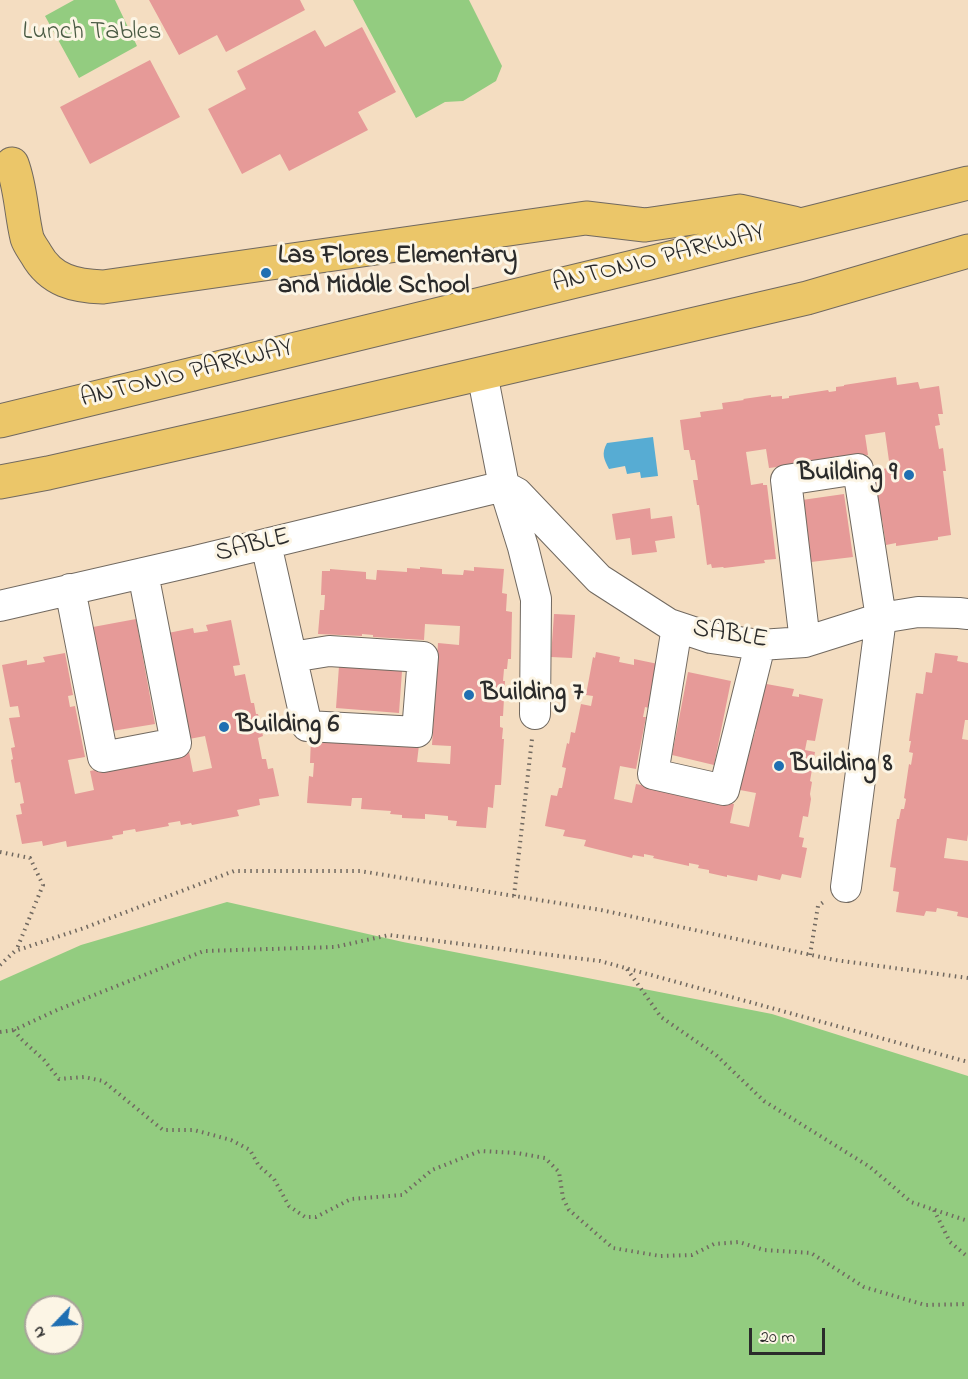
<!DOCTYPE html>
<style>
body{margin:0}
#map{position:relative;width:968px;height:1379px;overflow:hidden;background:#f4ddc1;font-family:"Indie Flower",sans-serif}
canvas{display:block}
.north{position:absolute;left:24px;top:1295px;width:60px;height:60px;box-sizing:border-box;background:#fcf5e5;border:2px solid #a8a49b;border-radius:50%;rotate:245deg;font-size:16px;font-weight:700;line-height:24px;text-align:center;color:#2b2b2b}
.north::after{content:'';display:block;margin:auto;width:21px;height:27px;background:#1f6fb2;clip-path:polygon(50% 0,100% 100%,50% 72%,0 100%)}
.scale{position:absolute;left:749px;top:1328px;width:76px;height:27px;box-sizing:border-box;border:3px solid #2b2b2b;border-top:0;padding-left:8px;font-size:18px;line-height:21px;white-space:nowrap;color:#2b2b2b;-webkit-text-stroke:4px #fcf5e5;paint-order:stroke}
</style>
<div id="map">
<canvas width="968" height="1379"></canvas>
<div class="north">N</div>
<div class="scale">20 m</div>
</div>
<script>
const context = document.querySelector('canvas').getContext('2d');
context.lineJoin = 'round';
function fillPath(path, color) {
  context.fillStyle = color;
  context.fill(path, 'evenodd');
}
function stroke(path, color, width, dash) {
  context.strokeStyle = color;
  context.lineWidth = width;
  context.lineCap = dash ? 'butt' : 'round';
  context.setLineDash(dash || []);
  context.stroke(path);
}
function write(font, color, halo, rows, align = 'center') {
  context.font = font + ' "Indie Flower",sans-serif';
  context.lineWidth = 6;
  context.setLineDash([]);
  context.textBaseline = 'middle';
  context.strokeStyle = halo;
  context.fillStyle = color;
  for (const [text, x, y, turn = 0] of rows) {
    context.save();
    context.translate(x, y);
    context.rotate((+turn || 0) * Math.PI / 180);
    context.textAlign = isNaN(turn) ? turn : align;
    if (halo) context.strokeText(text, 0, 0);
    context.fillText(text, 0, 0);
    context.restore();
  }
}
fillPath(new Path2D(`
 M74 0H115L137 46 79 78 45 16Z
 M353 0H469L502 66 496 81 463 101 445 102 416 118Z
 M227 902 403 942 772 1014 968 1076V1379H0V981L81 945ZM36 1307H72V1343H36Z`), '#93cc80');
fillPath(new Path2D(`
 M653 437 658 476 641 478 640 472 627 474 625 466 609 469C604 459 601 454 607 443Z`), '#57acd3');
fillPath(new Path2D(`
 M149 0H300L305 10 226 52 217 35 179 55Z
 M362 27 396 92 358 112 368 130 289 171 280 154 242 174 208 109 246 89 237 71 315 30 325 47Z
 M150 60 180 117 90 164 60 107Z
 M896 377 897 385 918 382 920 389 939 386 943 414H938L940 425 935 426 939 449 943 448 946 471H943L951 535 938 537V540L896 546V543L886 545 882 519H880L873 470 890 468 885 432 865 435 868 455 834 460 769 468 766 449 746 452 751 485 763 483V485H767L776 559 764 560 765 563 724 568 723 567 712 568 711 564 707 565 699 505H697L693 480H698L695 460H691L689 450H684L680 420 701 417 700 412 723 409 722 403 744 400 743 399 771 395V397L782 396V399L789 398V396L828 390 829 392 836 391V387L844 386V385Z
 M844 494 853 557 811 562 802 500Z
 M650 508 651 519 672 516 675 538 655 541 657 552 632 555 630 538 616 540 612 514Z
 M420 567 442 569V574L463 575 464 570 474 571V567L504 569 502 593 507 594 506 611 512 612 511 659H508L507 669H504L503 681H505L503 716H500V727L503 728 502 739H504L501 785H495L493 808 488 807 486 828 456 826 457 821 448 820V816L425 814V819L402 818V815L390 814 391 811 361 809 362 798H352L351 806 307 803 309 776 313 777 314 763H310L311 738 419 745 417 762 450 764 451 746 432 745 438 643 459 645 460 626 425 624 424 640 373 637V635L362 634V636L318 634 320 610H324L325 595H321L322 571H330V569L366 572V579L376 580 377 570 407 572V568L420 569Z
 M554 614 575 615 572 658 551 657Z
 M136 619 155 724 112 731 93 627Z
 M231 620 240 665 233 666 235 676 245 674 251 703H254L256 714H258L263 736 258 738 262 759H266L268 769 273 768 279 796 259 799 260 805 237 810 239 816 192 825 191 823 181 825 180 821 168 823 169 826 136 832 135 829 123 831V834L112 836 113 839 67 847 66 841 43 846 42 841 22 844 16 815 22 814 20 804 24 803 20 782 15 783 11 760 13 759 11 748 15 747 9 718 20 717 18 706 10 707 2 665 27 660V665L45 662 43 657 65 653 73 695 68 696 70 707 75 706 85 757 68 760 75 794 94 790 90 771 189 752 193 772 212 768 205 736 189 739 179 686H180L179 677 177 678 168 633 193 628 194 633 208 631 206 625Z
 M596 652 620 657 619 662 634 665V659L658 664 649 708 645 707 643 717H646L636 769 620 766 614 799 632 803 636 784 671 791 734 804 730 823 749 827 756 793 740 790 750 739H753L756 729H752L761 683 794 689 792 696 799 697V694L823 699 815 741 807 740 805 750 815 752 810 781 812 782 810 794 811 799 808 817 803 816 799 837 804 838 802 847 807 848 801 878 782 874 780 880 758 875 757 881 727 875V877L709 873V870L698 868 699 865 689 863V866L653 858 654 856 644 854V857L633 855 632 858 584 846 586 840 563 836 565 830 545 826 551 795 557 796 559 788H562L566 768 562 767 567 743 569 744 571 732 575 733 581 704 591 706 593 696 586 695 593 657 595 658Z
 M935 653 958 656 957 661 968 663V720H965L962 739 968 740V834L967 841 947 838 944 858 968 861V918L957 916 958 912 937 908 936 912 926 911 924 916 896 912 899 892 893 891 896 868 890 867 897 819H899L901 809H904L906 799 904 798 909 764 911 765 913 753 909 752 911 741H909L916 693 923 694 926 672 932 673Z
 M339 666 402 671 399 713 336 708Z
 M688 672 731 681 714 765 672 755Z`), '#e69a98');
const minor = new Path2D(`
 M482 373 504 486 523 547 536 599 535 714
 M266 544 307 726 417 732 423 657 329 651 292 657
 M70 589 103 757 176 743 143 573
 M0 606 195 561 504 486 517 493 599 579 669 624 711 638 760 645 805 642 881 618 918 612 959 613 968 614
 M677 627 653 774 724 790 760 645
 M805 642 786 480 858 469 881 618 846 887`);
const major = new Path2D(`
 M12 164C21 188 21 213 27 238 29 244 33 249 36 254 51 281 75 286 103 287L586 218 645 225 740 211 794 223
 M0 421 658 261 968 183
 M0 482 48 473 251 427 807 298 968 251`);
stroke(minor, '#716960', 32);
stroke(major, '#716960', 35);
stroke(new Path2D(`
 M0 852 30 858 43 885 16 951
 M514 896 532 739
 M810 955 818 906 825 901
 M0 965 15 951 84 928 234 871H360L601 910 835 960 968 978
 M627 969 661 1017 716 1055 764 1101 870 1167 911 1202 968 1221
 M14 1030 20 1038 44 1060 59 1079 84 1077 103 1081 163 1130H194L231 1140 250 1150 259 1166 274 1179 289 1206 305 1217H316L351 1199 402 1195 432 1170 480 1151 517 1153 545 1158 559 1172 563 1198 569 1210 613 1248 660 1256 692 1255 714 1244 739 1242 764 1250 811 1253 864 1287 925 1305 968 1304
 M0 1032 14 1030 57 1010 204 951 335 947 389 935 600 961 968 1062
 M934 1210 950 1242 968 1257`), '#716960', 4, [1.5, 4.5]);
stroke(minor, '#fff', 30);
stroke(major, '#ebc669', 33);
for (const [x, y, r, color] of [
 [266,273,6,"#1f6fb2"],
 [909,475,6,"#1f6fb2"],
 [469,695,6,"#1f6fb2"],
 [224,727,6,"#1f6fb2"],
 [779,766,6,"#1f6fb2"]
]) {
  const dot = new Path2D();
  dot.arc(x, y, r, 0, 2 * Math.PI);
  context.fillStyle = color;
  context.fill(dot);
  stroke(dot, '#fcf5e5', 2);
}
write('26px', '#4a5b44', '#fcf5e5', [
 ["Lunch Tables",92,34]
]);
write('bold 26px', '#2b2b2b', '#fcf5e5', [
 ["Las Flores Elementary",278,258],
 ["and Middle School",278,288],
 ["Building 9",897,475,"right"],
 ["Building 7",481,695],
 ["Building 6",236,727],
 ["Building 8",791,766]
], 'left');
write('26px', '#2b2b2b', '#fcf5e5', [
 ["ANTONIO PARKWAY",659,260,-14],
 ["ANTONIO PARKWAY",187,375,-14],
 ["SABLE",253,547,-14],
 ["SABLE",730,636,9]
]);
</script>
